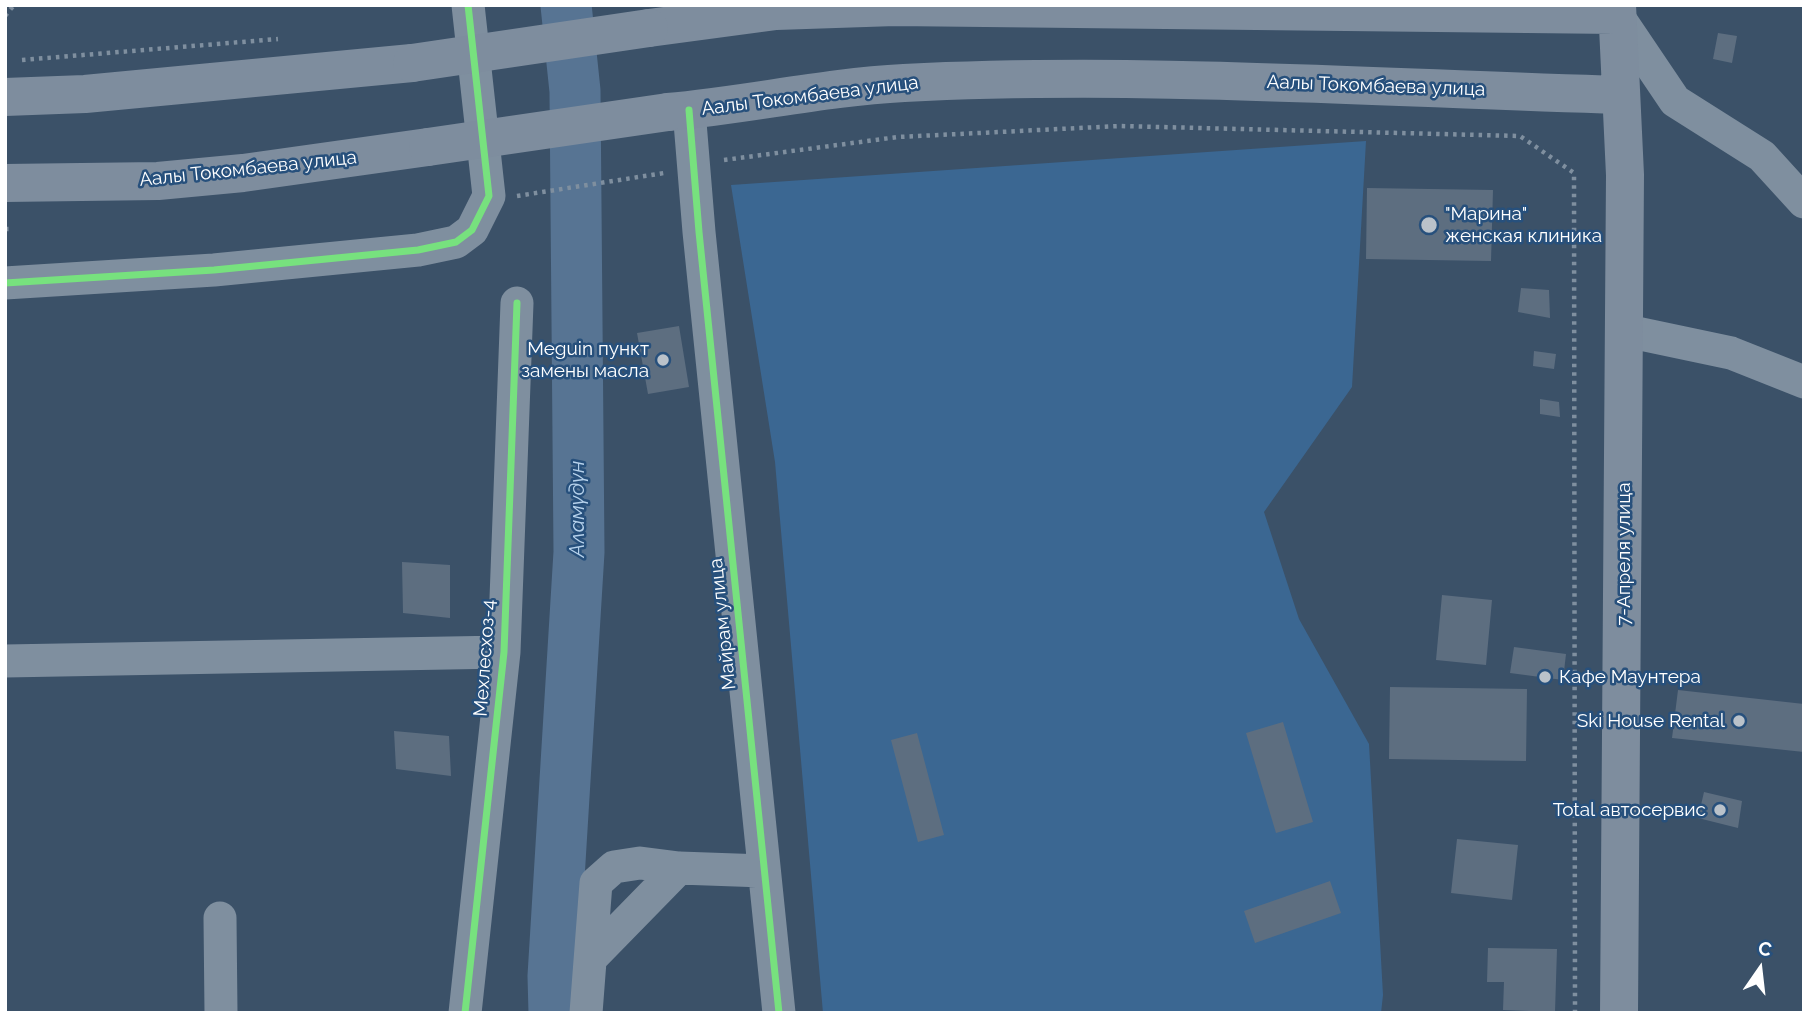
<!DOCTYPE html>
<meta charset="utf-8">
<style>
body{margin:0}
#map{position:relative;width:1809px;height:1018px;overflow:hidden;background:#3b5168;font-family:Raleway,sans-serif}
canvas{display:block}
.frame{position:absolute;inset:0;border:7px solid #fff;pointer-events:none}
.north{position:absolute;left:1725px;top:934px;width:70px;height:70px;-webkit-text-stroke:5px #27507c;paint-order:stroke;rotate:14deg;font-size:19px;font-weight:700;line-height:28px;text-align:center;color:#fff}
.north::after{content:'';display:block;margin:auto;width:24px;height:32px;background:#fff;clip-path:polygon(50% 0,100% 100%,50% 72%,0 100%)}
</style>
<div id="map">
<canvas width="1809" height="1018"></canvas>
<div class="frame"></div>
<div class="north">С</div>
</div>
<script>
const context = document.querySelector('canvas').getContext('2d');
context.lineJoin = 'round';
function fillPath(path, color) {
  context.fillStyle = color;
  context.fill(path, 'evenodd');
}
function stroke(path, color, width, dash) {
  context.strokeStyle = color;
  context.lineWidth = width;
  context.lineCap = dash ? 'butt' : 'round';
  context.setLineDash(dash || []);
  context.stroke(path);
}
function write(font, color, halo, rows, align = 'center') {
  context.font = font + ' Raleway,sans-serif';
  context.lineWidth = 5;
  context.setLineDash([]);
  context.textBaseline = 'middle';
  context.strokeStyle = halo;
  context.fillStyle = color;
  for (const [text, x, y, turn = 0] of rows) {
    context.save();
    context.translate(x, y);
    context.rotate((+turn || 0) * Math.PI / 180);
    context.textAlign = isNaN(turn) ? turn : align;
    if (halo) context.strokeText(text, 0, 0);
    context.fillText(text, 0, 0);
    context.restore();
  }
}
fillPath(new Path2D(`
 M1366 141 1352 387 1264 512 1299 619 1369 744 1383 995 1381 1013H823L775 462 731 185Z`), '#3b6792');
stroke(new Path2D(`
 M554 1013 553 976 579 552 575 91 566 5`), '#577493', 51);
fillPath(new Path2D(`
 M1718 33 1737 36 1732 63 1713 59Z
 M1367 188 1493 190 1491 261 1366 259Z
 M1521 288 1549 290 1550 318 1518 312Z
 M679 326 689 387 648 394 637 333Z
 M1534 351 1556 354 1554 369 1533 366Z
 M1540 399 1559 402 1560 417 1540 414Z
 M402 562 450 565V618L403 613Z
 M1442 595 1492 600 1486 665 1436 660Z
 M1514 647 1566 654 1563 680 1510 673Z
 M1390 687 1527 689 1526 761 1389 759Z
 M1678 690 1804 704V752L1672 738Z
 M1283 722 1313 822 1276 833 1246 733Z
 M394 731 449 736 451 776 396 769Z
 M917 733 944 835 918 842 891 740Z
 M1704 792 1742 801 1738 828 1698 818Z
 M1457 839 1518 845 1512 900 1451 893Z
 M1330 881 1341 913 1255 943 1244 911Z
 M1488 948 1557 949 1555 1012 1503 1010 1504 982H1487Z`), '#5d6e80');
stroke(new Path2D(`
 M5 16 14 5
 M22 60 278 39
 M724 160 898 137 1120 126 1520 136 1574 173 1575 1013
 M517 196 664 173
 M5 229H10`), '#7f8f9f', 4.5, [3.5, 5]);
stroke(new Path2D(`
 M1617 15 1675 101 1762 156 1804 202
 M689 110 699 232 779 1013
 M5 283 214 270 418 250 456 242 472 230 489 196 468 5
 M1622 330 1731 353 1804 382
 M5 661 504 652
 M220 918 221 1013
 M592 957 679 868
 M465 1013 504 652 517 303
 M586 1013 596 883 614 867 640 863 679 868 764 871`), '#7f8f9f', 33);
stroke(new Path2D(`
 M1617 5 1625 175 1619 1013
 M649 28 776 11 895 7 1617 15
 M5 97 85 94 412 63
 M668 112C747 105 825 87 904 83 1143 71 1381 88 1620 95
 M5 183 158 181 243 173 428 147`), '#7e8d9e', 38);
stroke(new Path2D(`
 M412 63 649 28
 M428 147 668 112`), '#7e8d9e', 38);
stroke(new Path2D(`
 M689 110 699 232 779 1013
 M5 283 214 270 418 250 456 242 472 230 489 196 468 5
 M465 1013 504 652 517 303`), '#77e17e', 7);
for (const [x, y, r, color] of [
 [1429,225,9,"#bac2ca"],
 [663,360,7,"#bac2ca"],
 [1545,677,7,"#bac2ca"],
 [1739,721,7,"#bac2ca"],
 [1720,810,7,"#bac2ca"]
]) {
  const dot = new Path2D();
  dot.arc(x, y, r, 0, 2 * Math.PI);
  context.fillStyle = color;
  context.fill(dot);
  stroke(dot, '#27507c', 2.5);
}
write('19px', '#fff', '#27507c', [
 ["Аалы Токомбаева улица",1376,86,2],
 ["Аалы Токомбаева улица",810,96,-7],
 ["Аалы Токомбаева улица",248,169,-6],
 ["7-Апреля улица",1624,554,-90],
 ["Майрам улица",723,624,-96],
 ["Мехлесхоз-4",485,658,-86]
]);
write('19px', '#fff', '#27507c', [
 ["\"Марина\"",1445,214,"left"],
 ["женская клиника",1445,236,"left"],
 ["Meguin пункт",649,349],
 ["замены масла",649,371],
 ["Кафе Маунтера",1559,677,"left"],
 ["Ski House Rental",1725,721],
 ["Total автосервис",1706,810]
], 'right');
write('italic 21px', '#b7d2ec', '#27507c', [
 ["Аламүдүн",578,509,-90]
]);
</script>
